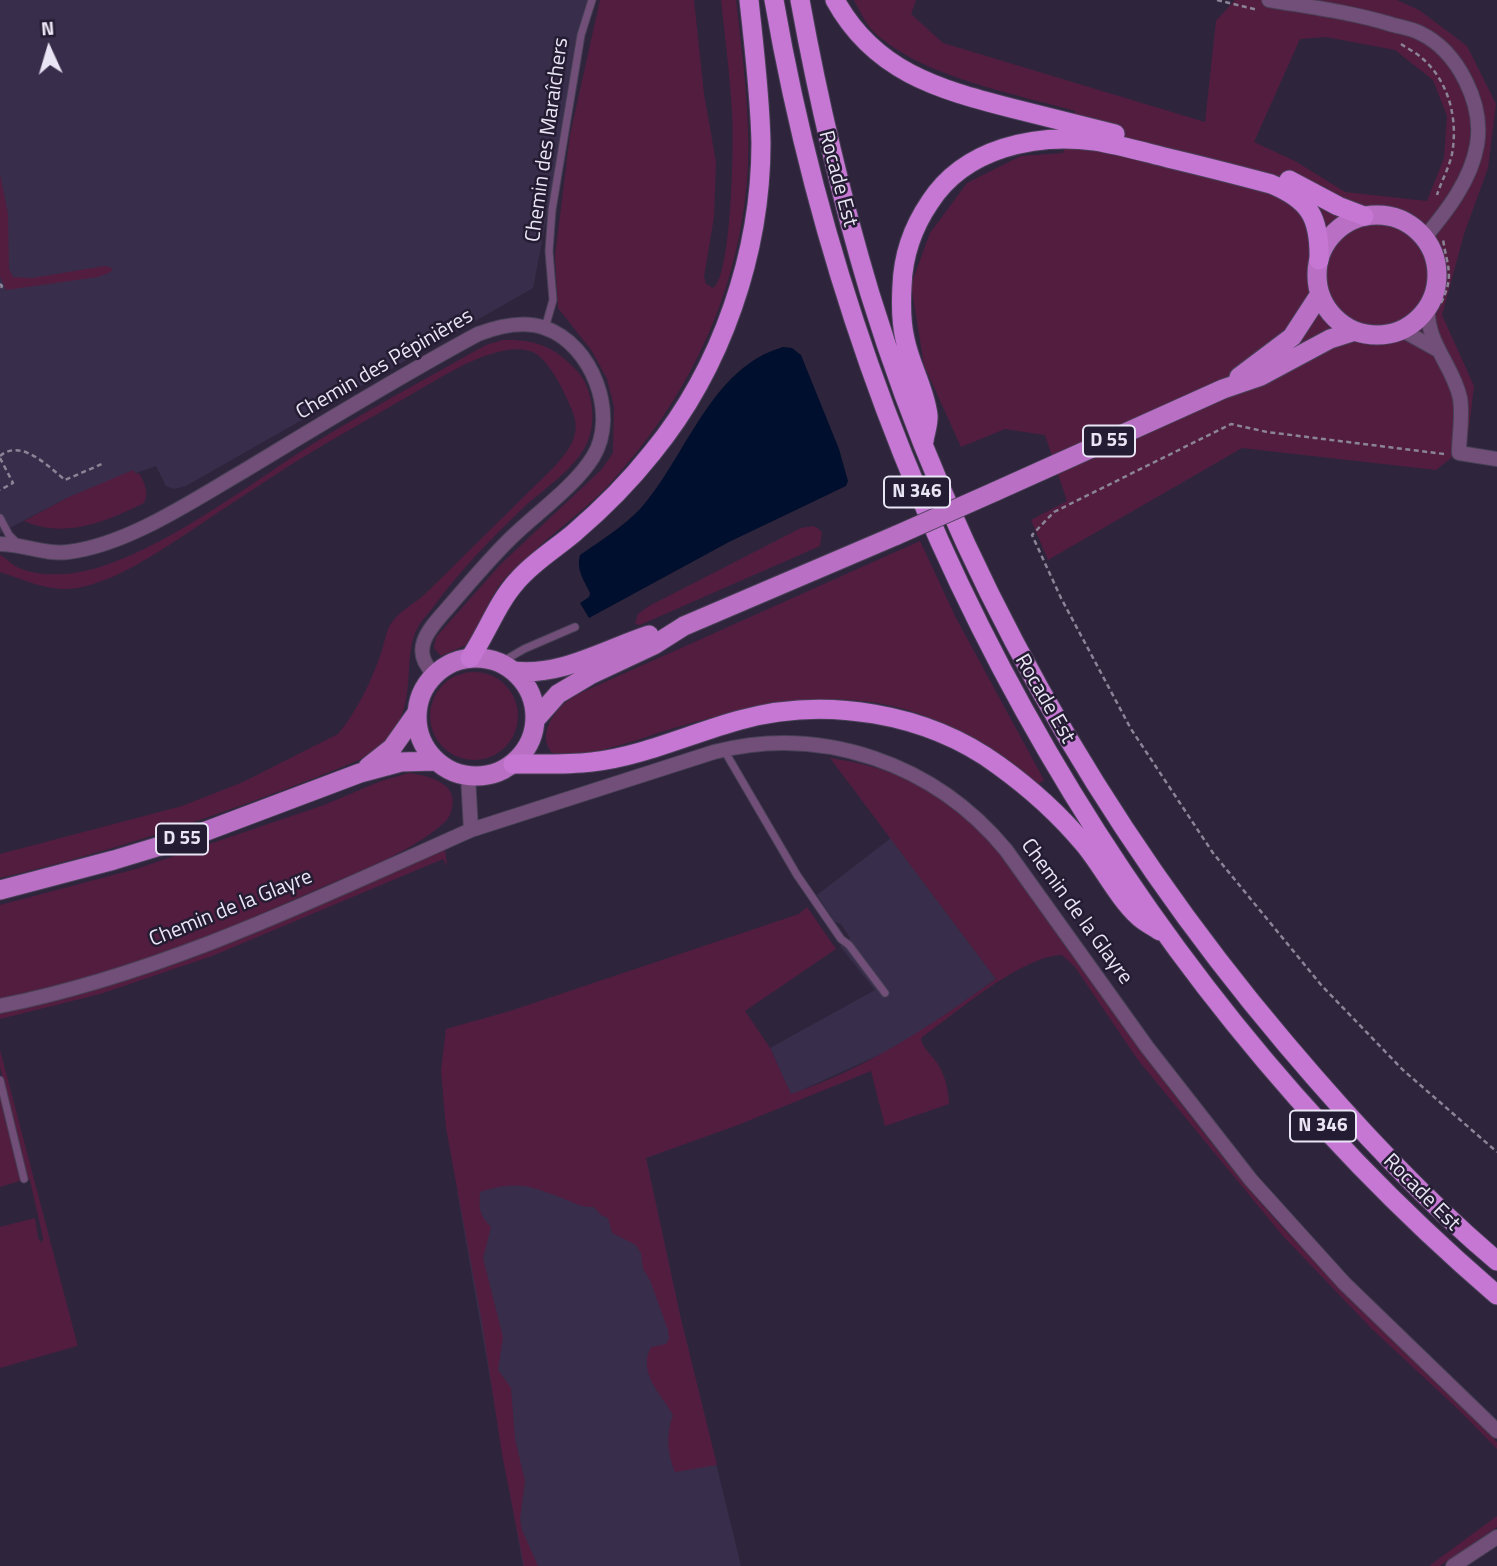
<!DOCTYPE html>
<meta charset="utf-8">
<style>
body{margin:0}
#map{position:relative;width:1497px;height:1566px;overflow:hidden;background:#2e253c;font-family:"Titillium Web",sans-serif}
canvas{display:block}
.north{position:absolute;left:14px;top:14px;width:70px;height:70px;-webkit-text-stroke:5px #241c32;paint-order:stroke;rotate:356deg;font-size:19px;font-weight:700;line-height:28px;text-align:center;color:#eae5f5}
.north::after{content:'';display:block;margin:auto;width:24px;height:32px;background:#eae5f5;clip-path:polygon(50% 0,100% 100%,50% 72%,0 100%)}
</style>
<div id="map">
<canvas width="1497" height="1566"></canvas>
<div class="north">N</div>
</div>
<script>
const context = document.querySelector('canvas').getContext('2d');
context.lineJoin = 'round';
function fillPath(path, color) {
  context.fillStyle = color;
  context.fill(path, 'evenodd');
}
function stroke(path, color, width, dash) {
  context.strokeStyle = color;
  context.lineWidth = width;
  context.lineCap = dash ? 'butt' : 'round';
  context.setLineDash(dash || []);
  context.stroke(path);
}
function write(font, color, halo, rows, align = 'center') {
  context.font = font + ' "Titillium Web",sans-serif';
  context.lineWidth = 5;
  context.setLineDash([]);
  context.textBaseline = 'middle';
  context.strokeStyle = halo;
  context.fillStyle = color;
  for (const [text, x, y, turn = 0] of rows) {
    context.save();
    context.translate(x, y);
    context.rotate((+turn || 0) * Math.PI / 180);
    context.textAlign = isNaN(turn) ? turn : align;
    if (halo) context.strokeText(text, 0, 0);
    context.fillText(text, 0, 0);
    context.restore();
  }
}
fillPath(new Path2D(`
 M0 0H589L533 288 186 486 175 489 166 486 156 466 69 497 0 533Z
 M891 838 996 979 940 1019 890 1050 791 1095 770 1048 875 990 840 946 850 938 841 924 835 922 817 895Z
 M646 1158 680 1315 741 1566H523L457 1191Z`), '#382d4a');
fillPath(new Path2D(`
 M600 0H694L704 94 716 162 714 217 704 277 706 284 713 288C732 276 734 140 732 113 730 75 725 38 721 0H736C742 54 750 109 748 164 742 284 694 390 614 479 587 509 553 532 524 560 515 568 505 577 498 587 488 603 480 622 472 639L466 645 441 656 434 648 436 637 501 564 601 470 613 453 614 406 607 379 592 351 558 308 555 256 570 135Z
 M854 0H916L911 14 943 43 1205 122 1216 21 1235 0H1397L1419 10 1467 46 1496 104 1488 168 1464 234 1442 315 1474 386 1467 445 1436 470 1242 448 1048 560 1031 520 1067 501 1045 435 1005 429 961 447 924 365 911 285 930 233 967 183 1021 156 1063 153 1075 111C1013 93 922 77 874 32 866 24 859 10 854 0ZM1326 37 1395 50 1433 80 1447 116 1444 158 1427 201 1345 192 1295 161 1254 142 1300 39Z
 M0 174 8 214 9 269 13 277 32 278 105 266 112 268 111 272 98 277 6 290 0 276Z
 M503 340C537 339 555 347 578 372 593 389 597 422 587 443 575 469 545 488 524 507 491 539 458 572 431 610 427 615 421 621 418 627 411 639 410 654 409 668 407 715 400 735 359 760 242 808 123 849 0 878V854L182 806 243 782 338 734C357 711 370 684 380 656 384 647 385 634 390 625 398 612 412 605 423 596L555 466C570 449 582 434 572 410 565 393 548 356 530 351 495 341 441 378 412 394 366 421 319 446 275 475 245 495 215 514 186 534 153 555 121 578 82 587 52 594 28 581 0 572V555C6 558 11 564 17 567 32 574 47 575 64 574 138 570 248 485 311 445 368 410 427 378 486 345Z
 M133 470 136 474 139 473C145 484 149 492 144 503 106 522 64 539 24 521L69 497Z
 M813 526 819 529 822 533 820 546 640 625 635 624 638 614 649 606 801 528Z
 M920 541 956 618 1044 780 1039 784C915 685 829 683 681 726 639 738 596 758 552 753 535 732 558 706 576 695Z
 M430 716a44 44 0 1 1 88 0a44 44 0 1 1-88 0Z
 M830 758C886 766 935 786 976 826 1016 864 1046 916 1077 961 1125 1029 1174 1096 1226 1161 1307 1263 1405 1350 1497 1442V1449L1461 1412 1372 1329 1283 1236 1138 1060 1075 967 1062 955C1021 956 956 1013 921 1038 922 1049 934 1056 939 1066 946 1079 948 1089 949 1104L885 1126 871 1071 738 1125 646 1158 680 1315 717 1465 675 1472C667 1453 666 1434 673 1415 662 1395 637 1373 651 1347L666 1344 669 1339 668 1330 650 1280 643 1269 641 1253 636 1245 612 1233 608 1218 601 1215 594 1207C582 1208 573 1202 562 1198 527 1185 517 1181 480 1192 479 1208 479 1215 491 1227L483 1258 503 1337 498 1370 511 1388 515 1439 525 1481 520 1519 522 1530 538 1566H524L502 1454 482 1323 446 1128 441 1071 446 1029 510 1011 799 914 807 907 836 949 745 1011 770 1048 791 1094C866 1069 932 1025 996 979Z
 M409 773C428 776 458 782 452 808 451 813 449 818 445 822 410 853 360 871 318 889 274 908 230 929 185 945 126 966 62 990 0 998V905L136 869 324 805 381 781Z
 M445 849 447 866 443 859 212 956 100 994 0 1019V1012L82 994 190 959Z
 M0 1050 77 1343V1346L0 1368V1227L35 1218 38 1238 42 1243 43 1238 30 1180 27 1178 0 1067Z
 M0 1091 23 1180 0 1187Z
 M1497 1516V1527L1440 1566H1429Z`), '#531d40');
fillPath(new Path2D(`
 M783 347 792 348 801 355 839 449 848 481 846 486 729 542 589 618 580 603 589 597 590 593C584 580 576 570 580 555 600 541 623 527 640 509 687 456 710 368 783 347Z`), '#000f2d');
const service = new Path2D(`
 M545 328 553 300 549 251 552 210 581 35 592 0
 M0 518 9 535 18 544
 M500 663 524 649 575 627
 M724 750 797 875 841 939 849 945 885 993
 M0 1080 24 1179`);
const minor = new Path2D(`
 M1269 0C1310 7 1350 12 1390 24 1399 27 1411 28 1420 33 1458 51 1484 104 1477 145 1471 180 1447 211 1425 237
 M1428 308C1426 343 1453 365 1460 398 1463 415 1459 436 1459 453L1497 459
 M1402 330 1436 349
 M0 544C23 544 45 555 68 552 127 545 192 501 242 472 320 425 398 377 478 334 499 326 523 320 545 328 592 344 619 415 593 457 575 486 538 512 513 536 492 556 472 580 452 603 443 614 429 627 424 641 419 655 425 665 434 674
 M468 776 471 830 714 752C823 724 935 764 1006 850L1147 1047 1251 1180 1344 1283 1497 1431
 M0 1006C165 973 318 898 471 830
 M1453 1566 1497 1537`);
const primary = new Path2D(`
 M1317 275a60 60 0 1 1 120 0a60 60 0 1 1-120 0Z
 M1239 377 1292 337 1320 294
 M994 492 1223 389 1261 376 1330 339 1355 331
 M417 717a59 59 0 1 1 118 0a59 59 0 1 1-118 0Z
 M513 671C560 677 606 649 649 635
 M535 720 558 694 590 675 654 645 684 626 897 535
 M368 767 392 748 416 714
 M0 890 114 860 193 836 360 773 401 762 435 761`);
const trunk = new Path2D(`
 M774 0C860 496 1114 966 1497 1295
 M800 0C818 99 841 197 870 294 954 568 1102 827 1286 1044 1351 1121 1420 1196 1497 1261
 M835 0C874 71 937 89 1011 108 1046 117 1080 125 1115 134
 M1289 180 1338 206 1364 216
 M924 441C925 433 929 423 928 415 925 389 910 365 905 339 901 322 901 304 902 286 903 256 913 227 930 202 965 148 1035 133 1095 141 1120 145 1144 152 1168 158 1202 166 1237 175 1271 184 1310 200 1320 218 1319 260
 M470 658C487 633 497 603 517 581 533 562 555 549 574 533 602 509 629 482 652 453 722 368 761 252 761 143 760 95 754 47 749 0
 M513 764C539 764 566 765 592 762 641 757 692 733 740 720 825 696 927 713 998 765 1030 788 1059 814 1084 844 1101 864 1119 899 1138 916 1144 922 1153 926 1160 931`);
stroke(service, '#484056', 9);
stroke(minor, '#484056', 16);
stroke(primary, '#484056', 21);
stroke(trunk, '#484056', 21);
stroke(new Path2D(`
 M1217 0 1258 10
 M1401 44C1408 49 1417 53 1423 59 1450 83 1458 121 1452 154 1449 168 1441 182 1437 195
 M0 284 2 286 0 290
 M1441 303C1455 275 1447 267 1443 239
 M1444 454 1267 432 1231 424 1054 512 1032 535 1061 598 1131 729 1213 853 1322 986 1403 1070 1497 1152
 M0 456C21 438 48 466 65 480L102 464
 M0 458 13 483 0 490`), '#8b8497', 2.5, [5, 3.5]);
stroke(service, '#724f78', 7);
stroke(minor, '#724f78', 14);
stroke(primary, '#b970c4', 19);
stroke(trunk, '#c676d3', 19);
const primaryBridge = new Path2D(`
 M897 535 994 492`);
stroke(primaryBridge, '#484056', 21, []);
stroke(primaryBridge, '#b970c4', 19);
for (const [x, y, w] of [
 [1109,441,52],
 [917,492,66],
 [182,839,52],
 [1323,1126,66]
]) {
  const box = new Path2D();
  box.roundRect(x - w / 2, y - 15.5, w, 31, 5);
  context.fillStyle = '#241c32';
  context.fill(box);
  stroke(box, '#eae5f5', 2);
}
write('bold 19px', '#eae5f5', null, [
 ["D 55",1109,441],
 ["N 346",917,492],
 ["D 55",182,839],
 ["N 346",1323,1126]
]);
write('21px', '#eae5f5', '#241c32', [
 ["Chemin des Maraîchers",548,140,-82],
 ["Rocade Est",837,179,75],
 ["Chemin des Pépinières",385,365,-30],
 ["Rocade Est",1044,699,60],
 ["Chemin de la Glayre",231,909,-22],
 ["Chemin de la Glayre",1076,912,54],
 ["Rocade Est",1421,1193,45]
]);
</script>
